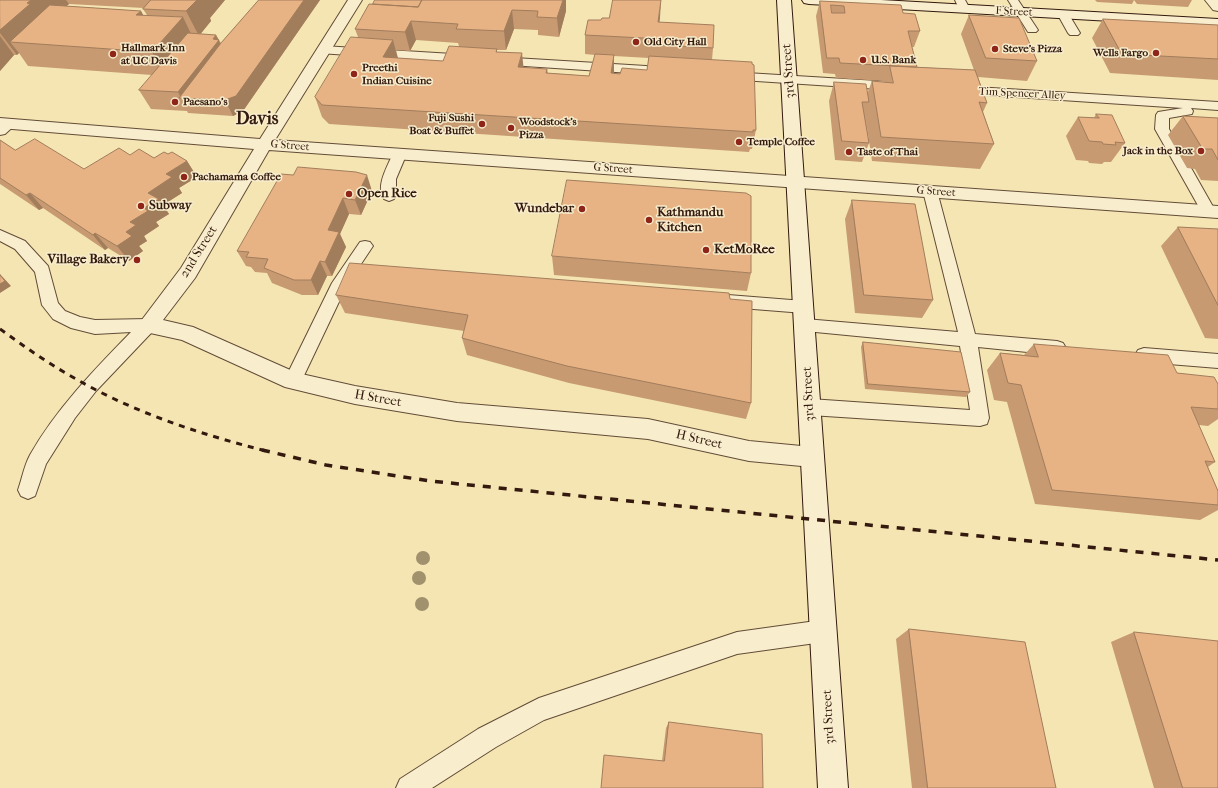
<!DOCTYPE html>
<style>
body{margin:0}
canvas{display:block;background:#f4e5b3}
</style>
<canvas width="1218" height="788"></canvas>
<script>
const context = document.querySelector('canvas').getContext('2d');
context.lineJoin = 'round';
function stroke(path, color, width, dash) {
  context.strokeStyle = color;
  context.lineWidth = width;
  context.lineCap = dash ? 'butt' : 'round';
  context.setLineDash(dash || []);
  context.stroke(path);
}
function fillPath(path, color) {
  context.fillStyle = color;
  context.fill(path, 'evenodd');
}
function write(font, color, halo, rows, align = 'center') {
  context.font = font + ' "IM FELL French Canon",serif';
  context.lineWidth = 3;
  context.setLineDash([]);
  context.textBaseline = 'middle';
  context.strokeStyle = halo;
  context.fillStyle = color;
  for (const [text, x, y, turn = 0] of rows) {
    context.save();
    context.translate(x, y);
    context.rotate((+turn || 0) * Math.PI / 180);
    context.textAlign = isNaN(turn) ? turn : align;
    if (halo) context.strokeText(text, 0, 0);
    context.fillText(text, 0, 0);
    context.restore();
  }
}
const lane = new Path2D(`
 M955 0H965L970 9 968 11H960Z
 M1008 0H1018L1038 30 1036 32H1028Z
 M1064 12 1068 13 1080 33 1078 35H1070L1068 33 1058 15Z
 M323 46 469 55 473 56 475 59 473 62 469 63 319 53 317 50 319 47Z
 M498 57 646 66 650 67 652 70 650 73 646 74 494 64 492 61 494 58Z
 M730 72 894 82 898 83 900 86 898 89 894 90 726 79 724 76 726 73Z
 M959 86 1218 102V110L1191 108 1193 111 1192 114 1169 118V129L1216 212 1214 216 1209 217 1204 216 1155 129 1156 115 1158 112 1183 108 955 93 953 90 955 87Z
 M8 121 13 122 15 125 5 134 0 135V125Z
 M400 149 405 150 407 153 396 179V196L394 199 389 201 384 199C375 186 388 166 393 153L395 150Z
 M930 186 935 188 937 191 975 334 1057 341 1063 343 1066 348 1063 353 1057 355 978 347 989 418 987 424 980 426 810 415 804 412 801 407 804 402 810 399 970 410 960 346 805 331 799 330 797 325 799 320 805 319 958 332 923 191 925 188Z
 M0 230 25 241 48 266 58 303 65 311 80 317 95 320 148 319 154 320 156 325 154 330 96 391 75 418 46 464 35 496 28 499 21 496 18 490C22 479 24 466 30 455 56 409 94 370 131 332L95 334 71 328 53 319 42 305 35 272 15 249 0 241Z
 M365 241 370 242 373 246 347 285 299 386 293 388 287 386 284 381 332 283 360 242Z
 M728 295 804 301 810 303 812 307 810 311 804 313 728 307 722 305 720 301 722 297Z
 M1144 348 1218 354V368L1144 362 1138 360 1135 355 1138 350Z
 M823 620 831 623 834 631 831 639 823 642 737 654 544 720 496 747 432 788H396L400 779 478 729 539 698 737 632Z`);
const street = new Path2D(`
 M348 0H362L275 140 1218 206V218L269 150 195 278 163 320 193 327 297 373 355 386 457 403 648 419 749 441 812 447 820 450 824 457 820 464 812 467 749 461 648 439 457 421 355 404 285 387 182 340 141 331 138 325 181 268 254 149 0 128V118L260 139Z
 M1205 0H1218V11L1213 10Z`);
const secondary = new Path2D(`
 M777 0H791L848 788H818Z
 M802 0H881L1218 19V27L809 4 804 3Z`);
stroke(lane, '#634c37', 2);
stroke(street, '#634c37', 2);
stroke(secondary, '#33190e', 2);
fillPath(lane, '#f8eece');
fillPath(street, '#f8eece');
fillPath(secondary, '#f8eece');
stroke(new Path2D(`
 M0 329C25 347 49 364 76 379 135 413 200 434 266 451`), '#33190e', 3, [6, 6]);
stroke(new Path2D(`
 M262 450 326 465 430 481 1218 560`), '#33190e', 3.5, [8, 8]);
context.fillStyle = '#a1916d';
for (const [x, y] of [
 [423,558],
 [419,578],
 [422,604]
]) {
  context.beginPath();
  context.arc(x, y, 7, 0, 2 * Math.PI);
  context.fill();
}
fillPath(new Path2D(`
 M0 0H225L210 18 211 21 200 34 216 35 221 43 259 0H320L243 111 233 116 188 113 187 111 151 109 139 90 152 75 28 66 19 53 17 55H14L0 71ZM69 4 144 8 143 9 147 15H143L141 11 66 6Z
 M1095 0H1192L1188 7 1137 4 1134 0 1132 4 1097 2Z
 M820 1 903 13 920 31 914 47H911L917 67 974 70 961 34 969 15 1037 61 1027 81 978 77 987 103 983 112 994 144 980 169 872 161 865 114 869 143 862 162 835 160 829 101 834 82 867 94 872 81 884 82V81L836 78 835 74 823 73 816 16Z
 M369 4 566 11 559 37 538 35V30L514 29 506 50H497V52L524 67 547 69 548 73 589 76 595 55 585 54V35L601 20 609 18H660L659 22 713 48 712 60 756 130 752 149H750L749 152 329 124 322 117 315 97 358 37 355 29ZM416 40 458 43 459 46 443 61 398 58 396 50 410 51ZM614 56 649 58 647 70 620 74 614 73Z
 M1103 19 1218 25V80L1110 73 1092 38Z
 M1096 114 1125 143 1111 162H1104L1102 164 1089 163 1088 161 1076 160 1066 136 1078 117 1094 118Z
 M1183 116 1218 118V181L1201 180 1195 169 1187 168 1168 135Z
 M0 140 15 150 84 169 130 155 154 158 168 154 187 161 197 177 179 188 182 193 163 205 169 214 156 222 159 226 144 236 147 241 139 246 143 251 129 261 108 248 105 250 43 208 39 210 0 184Z
 M293 175 372 191 361 215 349 214 340 234 346 247 332 276H327L318 295H302L272 283 267 273 255 272 251 267 246 266 237 251Z
 M852 200 933 300 922 318 855 313 845 219Z
 M1178 227 1218 229V339L1205 338 1161 246Z
 M552 256 751 273 747 291 554 275Z
 M336 295 730 299 751 403 746 419 569 383 467 355 462 338 464 331 345 313Z
 M863 342 970 392 966 397 865 389 861 347Z
 M1034 344 1177 373 1218 384V419L1208 426 1199 425 1215 462 1208 467 1218 491V510L1200 520 1035 504 1007 402 994 400 987 370 1000 353 1024 355Z
 M909 629 1056 788H912L896 639Z
 M1134 632 1218 788H1154L1111 642Z
 M669 722 763 788 662 761 666 728Z`), '#c79a72');
fillPath(new Path2D(`
 M31 0H66L69 4 45 26 10 42 19 53 17 55 0 33V30Z
 M197 0H225L210 18 211 21 199 36 186 11Z
 M304 0H320L243 111 233 116 225 100Z
 M563 0H566V11L559 37 557 18Z
 M661 0 660 18 657 41 658 22Z
 M512 10 514 29 506 50 504 31Z
 M141 11 154 35 136 15Z
 M183 17 195 42 166 76 152 52Z
 M411 21 416 40 410 51 405 32Z
 M216 35 228 59 181 98 178 92Z
 M0 36 14 55 0 71Z
 M393 40 398 59 383 57Z
 M522 53 524 72 518 67Z
 M614 55V74L611 73Z
 M187 161 197 177 179 188 182 193 163 205 169 214 156 222 159 226 144 236 147 241 139 246 143 251 129 261 117 246 126 232 130 222 144 208 148 193 166 174Z
 M367 175 372 191 361 215 355 200Z
 M30 193 43 208 39 210 26 195Z
 M343 198 349 214 340 234 346 247 332 276 325 262 328 230Z
 M95 233 108 248 105 250 93 235Z
 M320 261 327 276 318 295 311 280Z
 M0 274 11 286 0 293Z`), '#a27d5c');
const building = new Path2D(`
 M0 0H31L27 3 30 4 0 30Z
 M151 0H197L186 11 143 9Z
 M259 0H304L236 96 225 100 179 98 221 43Z
 M375 0H422L418 7 373 4Z
 M422 0H563L557 18 537 17 538 11 512 10 504 31 456 29 458 24 411 21 405 32 355 29 369 4 418 7Z
 M613 0H661L658 22 714 25 713 48 661 45 662 39 585 35 588 20H601L602 18H609Z
 M820 1 901 5 903 13 915 14 920 31H908L917 67 840 63 839 58H827ZM831 5 844 6 845 13H832Z
 M50 5 141 11 136 15 183 17 152 52 10 42Z
 M969 15 1019 18 1037 61 986 58Z
 M1103 19 1218 25V59L1122 54Z
 M188 33 216 35 213 39 219 40 178 92 139 90Z
 M351 37 393 40 383 57 443 61 449 46 497 49 496 52 522 53 518 67 547 69 546 73 589 76 595 54 614 55 611 73 620 74 622 68 647 70 649 56 752 62V64L754 65 756 130H753V132L322 105 315 97Z
 M890 66 975 70 987 103 979 102 994 144 881 137 872 81 893 83Z
 M834 82 866 84 869 102H862L869 143 842 141Z
 M1096 114 1112 115 1125 143 1115 142 1116 145 1103 144 1102 142 1089 141 1078 117 1099 118Z
 M1183 116 1218 118V160L1212 149H1203Z
 M35 139 84 169 119 148 130 155 139 149 154 158 164 152 168 154 172 152 187 161 166 174 172 177 148 193 159 199 144 208 148 211 130 222 136 225 126 232 132 236 117 246 95 233 93 235 30 193 26 195 0 178V140L15 150Z
 M298 167 356 172 367 175 355 200 343 198 328 230 339 232 325 262 320 261 311 280H294L264 268 268 259 246 257 249 252 237 251 281 174 293 175Z
 M567 180 746 193 751 196V273L552 256Z
 M852 200 915 204 933 300 864 295Z
 M1178 227 1218 229V305Z
 M350 263 729 293 730 299 752 301 751 403 567 366 462 338 468 315 336 295Z
 M0 275 5 281 0 284Z
 M863 342 961 352 970 392 868 384Z
 M1034 344 1168 355 1177 373 1214 377 1218 384V409L1191 407 1215 462 1205 461 1218 491V505L1052 490 1021 385 1008 383 1000 353 1038 357Z
 M909 629 1025 642 1056 788H928Z
 M1134 632 1218 641V788H1183Z
 M669 722 762 734 763 788H601L604 755 664 761Z`);
fillPath(building, '#e7b384');
stroke(building, '#a27d5c', 1);
for (const [x, y, r, color] of [
 [636,42,4,"#8f2418"],
 [995,49,4,"#8f2418"],
 [1156,53,4,"#8f2418"],
 [113,54,4,"#8f2418"],
 [863,60,4,"#8f2418"],
 [354,74,4,"#8f2418"],
 [175,102,4,"#8f2418"],
 [482,124,4,"#8f2418"],
 [511,128,4,"#8f2418"],
 [739,142,4,"#8f2418"],
 [1201,151,4,"#8f2418"],
 [849,152,4,"#8f2418"],
 [184,177,4,"#8f2418"],
 [349,194,4,"#8f2418"],
 [141,206,4,"#8f2418"],
 [582,209,4,"#8f2418"],
 [649,220,4,"#8f2418"],
 [706,250,4,"#8f2418"],
 [137,260,4,"#8f2418"]
]) {
  const dot = new Path2D();
  dot.arc(x, y, r, 0, 2 * Math.PI);
  context.fillStyle = color;
  context.fill(dot);
  stroke(dot, '#f8eece', 1.5);
}
write('11px', '#33190e', '#f8eece', [
 ["F Street",1014,12,3],
 ["Tim Spencer Alley",1022,94,3],
 ["G Street",290,146,5],
 ["G Street",613,169,4],
 ["G Street",936,192,4]
]);
write('bold 11px', '#33190e', '#f8eece', [
 ["Old City Hall",644,42],
 ["Hallmark Inn",121,48],
 ["at UC Davis",121,61],
 ["Steve's Pizza",1003,49],
 ["Wells Fargo",1148,53,"right"],
 ["U.S. Bank",871,60],
 ["Preethi",362,68],
 ["Indian Cuisine",362,81],
 ["Paesano's",183,102],
 ["Fuji Sushi",474,118,"right"],
 ["Boat & Buffet",474,131,"right"],
 ["Woodstock's",519,122],
 ["Pizza",519,135],
 ["Temple Coffee",747,142],
 ["Jack in the Box",1193,151,"right"],
 ["Taste of Thai",857,152],
 ["Pachamama Coffee",192,177]
], 'left');
write('13px', '#33190e', '#f8eece', [
 ["3rd Street",789,71,-94],
 ["2nd Street",199,252,-58],
 ["3rd Street",809,394,-93],
 ["H Street",378,399,10],
 ["H Street",699,440,13],
 ["3rd Street",829,717,-93]
]);
write('bold 13px', '#33190e', '#f8eece', [
 ["Open Rice",357,194],
 ["Subway",149,206],
 ["Wundebar",574,209,"right"],
 ["Kathmandu",657,213],
 ["Kitchen",657,228],
 ["KetMoRee",714,250],
 ["Village Bakery",129,260,"right"]
], 'left');
write('bold 18px', '#33190e', '#f8eece', [
 ["Davis",257,120]
]);
</script>
